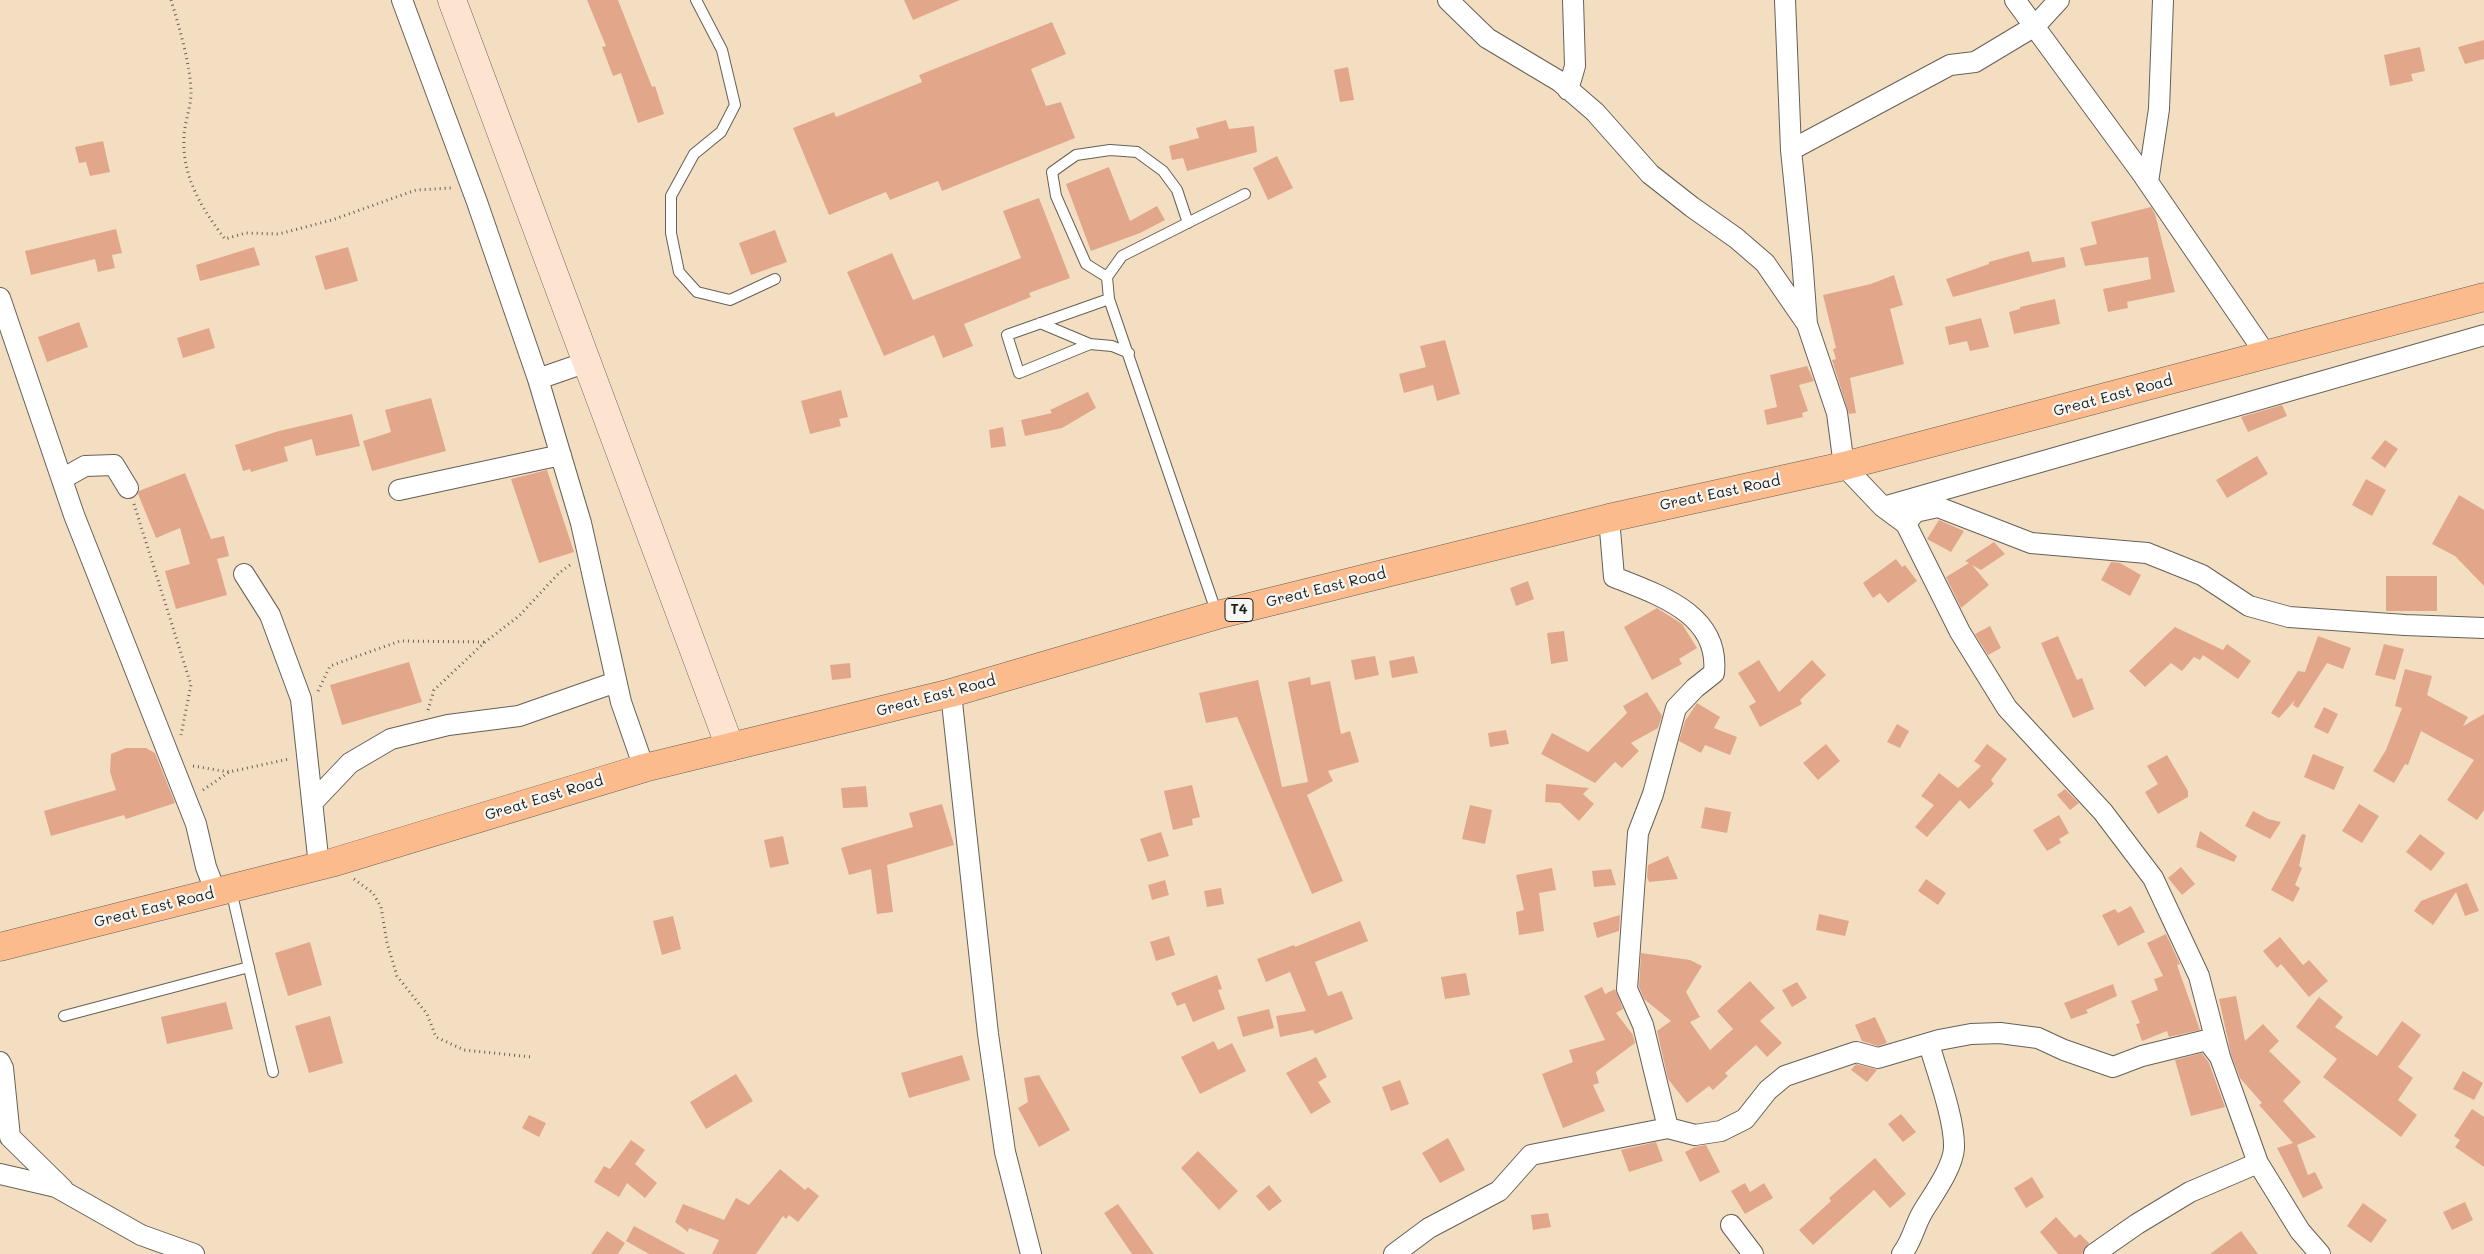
<!DOCTYPE html>
<style>
body{margin:0}
canvas{display:block;background:#f3dec2}
</style>
<canvas width="2484" height="1254"></canvas>
<script>
const context = document.querySelector('canvas').getContext('2d');
context.lineJoin = 'round';
function fillPath(path, color) {
  context.fillStyle = color;
  context.fill(path, 'evenodd');
}
function stroke(path, color, width, dash) {
  context.strokeStyle = color;
  context.lineWidth = width;
  context.lineCap = dash ? 'butt' : 'round';
  context.setLineDash(dash || []);
  context.stroke(path);
}
function write(font, color, halo, rows, align = 'center') {
  context.font = font + ' Mali,sans-serif';
  context.lineWidth = 4.5;
  context.setLineDash([]);
  context.textBaseline = 'middle';
  context.strokeStyle = halo;
  context.fillStyle = color;
  for (const [text, x, y, turn = 0] of rows) {
    context.save();
    context.translate(x, y);
    context.rotate((+turn || 0) * Math.PI / 180);
    context.textAlign = isNaN(turn) ? turn : align;
    if (halo) context.strokeText(text, 0, 0);
    context.fillText(text, 0, 0);
    context.restore();
  }
}
fillPath(new Path2D(`
 M587 0H618L652 87 655 86 664 114 638 123 621 73 613 76 602 47 606 46Z
 M904 0H960L913 20Z
 M1052 22 1066 54 1031 69 1046 106 1061 102 1075 138 942 191 938 181 890 200 886 192 829 215 793 128 834 112 836 117 922 82 919 75Z
 M2484 40V59L2465 64 2458 47Z
 M2420 47 2425 71 2411 74 2413 81 2390 86 2384 55Z
 M1348 67 1354 100 1340 102 1334 70Z
 M1226 120 1229 129 1254 126 1257 152 1187 171 1183 158 1172 160 1169 146 1199 138 1196 128Z
 M103 141 110 172 90 176 86 162 79 163 75 147Z
 M1277 156 1293 188 1268 200 1253 168Z
 M1109 167 1130 221 1157 206 1165 220 1140 233 1091 251 1066 184Z
 M1039 198 1070 278 1029 293 1031 297 964 324 973 346 943 358 934 335 884 356 847 272 892 253 913 300 1021 258 1003 211Z
 M2151 207 2155 214 2175 292 2127 302 2128 308 2108 312 2103 289 2151 279 2148 257 2085 266 2080 248 2097 244 2091 222Z
 M116 229 122 253 112 255 115 268 98 272 95 259 31 275 25 251Z
 M775 230 787 262 751 275 739 243Z
 M254 247 260 265 200 281 196 265Z
 M348 247 358 281 325 290 315 256Z
 M2029 251 2032 262 2064 257 2066 267 1953 297 1946 279 1989 264V262Z
 M1894 275 1903 305 1890 309 1904 364 1850 378 1856 413 1849 414 1832 360 1836 359 1833 349 1836 348 1823 295 1871 284Z
 M2055 299 2060 324 2014 334 2009 312 2020 309V307Z
 M1981 318 1989 347 1970 351 1967 341 1949 345 1945 327Z
 M79 322 88 347 47 362 38 337Z
 M209 328 215 348 183 358 177 338Z
 M1445 340 1460 394 1437 401 1433 385 1404 393 1399 374 1426 367 1420 346Z
 M1807 366 1814 381 1799 385 1808 411 1802 413 1803 417 1767 425 1764 410 1777 407 1770 375Z
 M841 390 848 417 839 419 841 426 810 434 801 401Z
 M1088 392 1096 408 1062 428 1025 436 1021 420 1052 413 1050 410Z
 M431 398 446 451 372 471 363 441 391 432 385 410Z
 M2282 405 2287 416 2248 432 2241 417Z
 M352 414 360 446 316 456 312 439 284 447 288 461 251 472 250 469 243 471 235 445 279 431Z
 M1003 427 1006 446 991 448 989 430Z
 M2385 440 2398 449 2385 468 2371 458Z
 M2257 456 2268 474 2227 498 2216 480Z
 M547 470 574 552 539 563 511 479Z
 M185 473 211 539 224 536 229 556 217 559 227 595 176 609 165 571 190 564 180 528 156 538 138 494 139 491Z
 M2366 479 2386 490 2372 516 2352 505Z
 M2459 495 2484 510V586L2455 556 2432 544Z
 M1939 520 1964 531 1951 552 1927 539Z
 M1994 542 2005 554 1981 570 1972 565 1989 585 1961 608 1946 577 1969 563 1965 561Z
 M1896 559 1902 567 1905 565 1917 581 1888 603 1880 593 1873 598 1863 583Z
 M2111 562 2120 563 2141 575 2130 596 2101 580Z
 M2386 576H2437V611H2386Z
 M1528 581 1534 599 1516 606 1510 588Z
 M1657 608 1682 624 1697 648 1679 659 1682 664 1652 680 1624 627Z
 M1990 626 2001 648 1988 655 1975 634Z
 M2175 627 2223 650 2227 644 2251 661 2238 679 2203 655 2200 660 2194 657 2182 671 2171 663 2145 687 2129 671Z
 M1564 631 1568 661 1551 664 1547 633Z
 M2058 636 2077 680 2082 678 2094 709 2073 718 2041 643Z
 M2318 636 2351 648 2343 669 2327 663 2298 708 2293 705 2295 700 2279 718 2271 713 2298 671 2305 672Z
 M2384 644 2404 649 2395 680 2375 675Z
 M1375 656 1379 675 1355 680 1351 660Z
 M1414 656 1418 673 1392 678 1389 661Z
 M1759 660 1779 692 1812 660 1826 675 1800 700 1802 704 1760 727 1749 706 1756 702 1738 673Z
 M409 662 422 702 342 725 330 685Z
 M850 663 851 678 832 680 830 665Z
 M2405 669 2432 676 2427 695 2468 717 2463 726 2484 714V810L2477 820 2447 800 2474 760 2421 731 2408 765 2405 764 2394 783 2373 771 2386 750 2402 708 2395 706Z
 M1310 677 1311 685 1330 681 1341 734 1350 731 1359 762 1328 771 1333 781 1307 795 1343 881 1312 894 1237 717 1206 723 1199 693 1258 680 1282 787 1308 782 1288 682Z
 M1647 692 1662 716 1658 728 1631 743 1639 751 1622 768 1615 762 1595 783 1541 754 1552 733 1588 752 1627 713 1623 706Z
 M1697 703 1720 717 1714 728 1737 737 1730 755 1705 745 1701 753 1679 741 1685 721Z
 M2324 707 2338 714 2328 734 2314 727Z
 M1897 724 1909 731 1900 748 1887 742Z
 M1506 730 1509 744 1490 747 1488 733Z
 M1826 744 1840 761 1818 780 1803 763Z
 M1987 744 2007 759 1991 780 1994 784 1969 809 1960 800 1927 837 1915 827 1934 805 1921 796 1939 773 1958 788 1981 766 1974 761Z
 M126 748H146L155 753 175 803 126 819 124 815 51 836 44 811 116 790 110 772 111 754Z
 M2313 754 2344 767 2334 790 2304 777Z
 M2167 755 2188 791V797L2158 814 2145 792 2158 784 2147 766Z
 M1546 784 1589 788 1583 794 1594 804 1579 821 1560 803 1545 802Z
 M1192 785 1200 817 1192 819 1193 825 1173 830 1164 791Z
 M866 786 868 807 843 808 841 788Z
 M2065 789 2079 803 2070 810 2057 795Z
 M942 804 954 845 887 865 893 912 877 914 871 869 849 875 841 848 913 827 909 813Z
 M2359 804 2379 816 2362 843 2342 831Z
 M1470 805 1492 810 1485 844 1462 839Z
 M1705 807 1731 812 1727 833 1701 828Z
 M2253 811 2268 819 2281 822 2270 839 2245 826Z
 M2059 815 2069 833 2059 839 2061 843 2047 851 2033 830Z
 M2200 831 2237 856 2234 862 2196 847Z
 M1161 832 1169 856 1148 862 1140 839Z
 M2302 834 2306 835 2299 866 2302 868 2295 885 2300 888 2293 902 2271 890Z
 M2420 834 2445 853 2431 871 2406 852Z
 M783 836 789 864 770 868 764 840Z
 M1668 856 1678 879 1649 882 1647 877 1648 865Z
 M2181 867 2195 884 2182 895 2168 878Z
 M1552 868 1556 890 1539 893 1544 931 1519 935 1516 912 1524 910 1516 875Z
 M1611 869 1616 885 1594 887 1592 871Z
 M1926 879 1946 893 1938 905 1918 891Z
 M1165 880 1169 895 1152 900 1148 885Z
 M2467 883 2479 911 2465 916 2456 892 2433 925 2414 911 2421 901Z
 M1221 888 1224 904 1207 907 1204 891Z
 M2131 906 2145 932 2118 946 2102 915 2115 909 2118 913Z
 M1819 914 1849 921 1845 936 1816 930Z
 M1620 915 1619 931 1597 938 1593 923Z
 M673 916 681 949 662 955 653 921Z
 M1360 921 1368 941 1315 962 1328 996 1342 991 1353 1019 1315 1034 1313 1030 1280 1037 1276 1016 1306 1011 1290 972 1266 982 1257 959 1294 945 1295 947Z
 M2166 934 2180 964 2177 965 2200 1030 2169 1037 2167 1031 2142 1041 2136 1024 2140 1023 2131 1001 2158 990 2154 979 2163 976 2147 943Z
 M1169 936 1175 955 1156 961 1150 942Z
 M2280 937 2303 965 2309 960 2328 981 2309 997 2281 964 2277 968 2263 951Z
 M310 942 322 985 288 996 275 953Z
 M1641 953 1690 960 1702 966 1686 992 1700 1017 1690 1022 1710 1050 1733 1029 1717 1011 1750 981 1775 1008 1760 1021 1782 1043 1767 1057 1756 1045 1725 1073 1728 1076 1713 1090 1709 1086 1687 1103 1668 1079 1657 1031 1671 1021 1644 999 1639 987Z
 M1466 973 1470 995 1445 999 1441 977Z
 M1217 975 1222 989 1218 990 1225 1009 1193 1022 1185 1003 1177 1006 1171 993Z
 M1797 982 1807 998 1792 1007 1782 990Z
 M2113 984 2117 996 2086 1010 2088 1013 2071 1019 2064 1003Z
 M1602 987 1605 994 1615 989 1623 1009 1616 1013 1633 1035 1635 1043 1596 1072 1599 1083 1593 1085 1605 1111 1563 1128 1542 1074 1573 1062 1569 1050 1605 1040 1584 996Z
 M2236 996 2245 1041 2263 1024 2279 1041 2269 1051 2301 1082 2283 1101 2316 1137 2297 1145 2308 1175 2315 1172 2323 1188 2303 1198 2277 1148 2293 1143 2259 1105 2262 1103 2240 1078 2231 1054 2219 999Z
 M2319 997 2343 1017 2335 1027 2377 1056 2402 1021 2421 1035 2398 1067 2413 1078 2398 1100 2417 1115 2401 1137 2323 1077 2337 1059 2296 1027Z
 M226 1002 233 1029 167 1044 161 1017Z
 M1269 1009 1274 1028 1243 1037 1237 1017Z
 M330 1016 343 1063 309 1073 295 1026Z
 M1875 1017 1887 1043 1878 1046 1862 1041 1855 1025Z
 M1214 1041 1218 1050 1232 1043 1246 1071 1200 1094 1181 1057Z
 M2202 1053 2209 1063 2225 1107 2191 1116 2175 1060Z
 M962 1055 970 1080 909 1098 901 1073Z
 M1316 1057 1327 1077 1318 1082 1331 1102 1311 1114 1286 1073Z
 M1856 1064 1875 1069 1877 1070 1867 1082 1851 1070Z
 M2463 1071 2483 1083 2474 1100 2453 1089Z
 M736 1074 753 1101 706 1129 690 1102Z
 M1039 1075 1070 1130 1039 1147 1018 1108 1028 1102 1024 1078Z
 M1400 1080 1409 1104 1391 1111 1382 1087Z
 M2472 1109 2484 1117V1167L2455 1147 2460 1140 2454 1136Z
 M1901 1114 1916 1132 1903 1142 1888 1124Z
 M529 1115 546 1123 539 1137 522 1128Z
 M1448 1138 1465 1170 1440 1183 1422 1153Z
 M631 1140 645 1150 635 1164 657 1183 645 1198 627 1183 619 1197 594 1182 604 1166 610 1169Z
 M1656 1142 1663 1161 1629 1172 1621 1150Z
 M1706 1145 1720 1172 1700 1182 1685 1152 1695 1147Z
 M1198 1151 1238 1191 1219 1210 1181 1168Z
 M1875 1158 1906 1194 1890 1208 1874 1190 1813 1245 1799 1230 1831 1201 1829 1198Z
 M780 1169 805 1190 808 1187 819 1196 798 1222 789 1215 786 1219 783 1216 756 1254H712L719 1240 689 1228 688 1232 675 1222 683 1204 724 1220 736 1198 749 1205Z
 M2032 1177 2044 1197 2026 1208 2014 1188Z
 M1745 1183 1750 1192 1764 1183 1773 1198 1745 1214 1731 1191Z
 M1269 1185 1282 1201 1269 1211 1256 1196Z
 M2465 1202 2473 1220 2452 1230 2443 1212Z
 M2363 1203 2387 1220 2371 1243 2347 1226Z
 M1118 1204 1154 1254H1132L1104 1213Z
 M1548 1213 1551 1227 1533 1230 1531 1215Z
 M2056 1217 2075 1238 2080 1234 2089 1243 2082 1254H2058L2040 1232Z
 M634 1226 686 1254H649L626 1241Z
 M607 1231 625 1243 618 1254H591Z
 M2241 1231 2258 1254H2210Z`), '#e2a78a');
const lane = new Path2D(`
 M696 0 722 50 735 105 721 132 694 154 671 196V233L679 272 697 292 730 300 775 279
 M1107 277 1086 264 1056 196 1052 172 1076 155 1110 150 1137 152 1163 171 1177 190 1188 223
 M1109 299 1007 335 1019 373 1090 344 1112 346 1129 353
 M1040 323 1090 344
 M1217 614 1109 299 1107 277 1122 256 1245 194
 M231 890 273 1072
 M64 1016 249 967`);
const street = new Path2D(`
 M402 0 477 202 538 379 581 523 621 702 644 768
 M1448 0 1487 38 1559 81 1595 112 1650 174 1692 207 1736 238 1765 263 1807 324 1837 413 1844 466 1883 507 1906 524 1960 632 2007 708 2103 812 2153 878 2199 976 2220 1057 2258 1163 2300 1231 2320 1254
 M1785 0 1791 150 1802 258 1807 324
 M2015 0 2141 172 2267 356
 M1568 90 1575 66 1573 0
 M1791 150 1950 65 1975 62 2035 26 2059 0
 M2148 182 2159 109 2163 0
 M0 298 74 515 196 824 206 867 216 893
 M538 379 587 362
 M62 479 85 466 114 465 128 488
 M399 490 561 455
 M1883 507 2484 335
 M1609 518 1614 577C1659 595 1720 614 1714 673L1695 688 1676 708 1653 794 1638 833 1627 989 1643 1025 1668 1128
 M1906 524 1915 512 1938 507 2031 543 2147 553 2202 575 2249 606 2289 617 2405 625 2484 628
 M244 574 270 615 301 699 319 866
 M951 693 988 1034 1005 1152 1031 1254
 M312 803 350 763 391 739 448 725 519 716 616 682
 M0 1062 3 1068 10 1137 63 1189
 M0 1174 56 1187 141 1235 194 1254
 M1731 1225 1753 1254
 M1394 1254 1429 1228 1499 1191 1531 1155 1668 1128 1695 1135 1721 1131 1745 1119 1768 1090 1785 1076 1856 1052 1878 1058 1939 1040 1971 1034 2000 1033 2038 1038 2064 1050 2113 1067 2142 1056 2207 1040 2220 1057
 M1902 1254C1913 1239 1914 1227 1922 1213 1932 1196 1953 1168 1954 1148 1955 1120 1937 1072 1929 1044
 M2094 1254 2137 1224 2190 1192 2258 1163`);
const secondary = new Path2D(`
 M452 0 730 747`);
const highway = new Path2D(`
 M0 947 331 863 644 768 951 693 1217 615 1609 518 1844 466 2484 297`);
stroke(lane, '#676056', 12);
stroke(street, '#676056', 22);
stroke(secondary, '#676056', 29);
stroke(highway, '#676056', 29);
stroke(new Path2D(`
 M171 0C179 26 191 67 191 93 191 108 184 123 184 138 182 177 202 209 225 239L246 233 279 234 332 220 416 190 451 188
 M134 504 191 685 181 735
 M318 691 330 666 400 641 485 642
 M428 710 434 690 485 642 519 616 559 573 570 565
 M193 766 229 772
 M203 790 229 772 289 759
 M354 879 373 893 381 907 387 943 397 976 427 1014 436 1037 464 1050 532 1057`), '#676056', 3, [1, 4]);
stroke(lane, '#fff', 10);
stroke(street, '#fff', 20);
stroke(secondary, '#fde4d1', 28);
stroke(highway, '#fbbb8c', 28);
for (const [x, y, w] of [
 [1239,610,28]
]) {
  const box = new Path2D();
  box.roundRect(x - w / 2, y - 11.5, w, 23, 4);
  context.fillStyle = '#f6f6f2';
  context.fill(box);
  stroke(box, '#1c1c1c', 1);
}
write('bold 14px', '#1c1c1c', null, [
 ["T4",1239,610]
]);
write('15px', '#1c1c1c', '#f6f6f2', [
 ["Great East Road",2113,396,-15],
 ["Great East Road",1720,493,-12],
 ["Great East Road",1326,588,-14],
 ["Great East Road",936,696,-15],
 ["Great East Road",544,798,-17],
 ["Great East Road",154,908,-14]
]);
</script>
